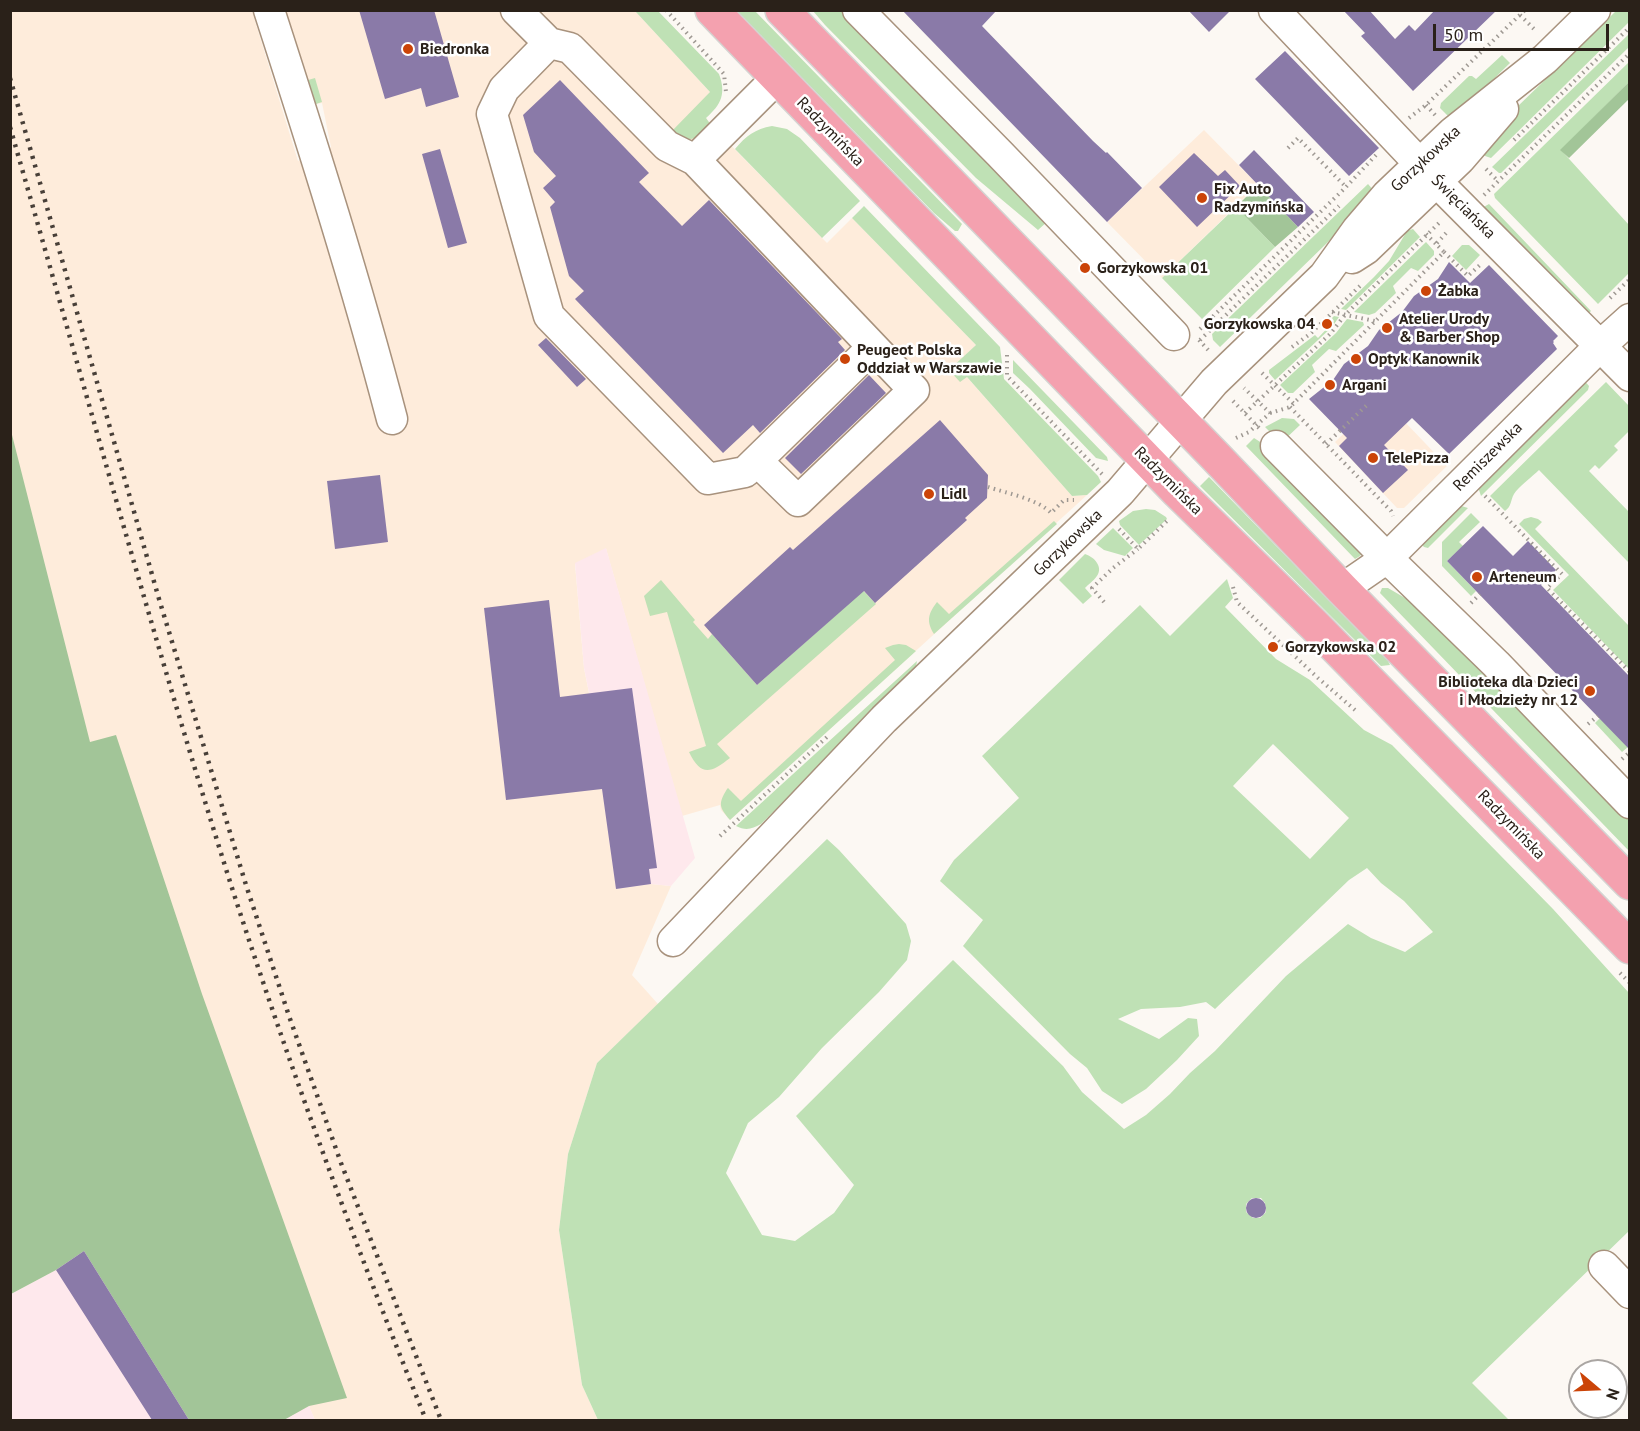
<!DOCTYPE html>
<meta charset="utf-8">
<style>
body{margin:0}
#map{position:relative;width:1640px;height:1431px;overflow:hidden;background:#fcf8f3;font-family:"PT Sans",sans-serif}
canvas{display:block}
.frame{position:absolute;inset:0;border:12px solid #2a2119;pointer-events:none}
.north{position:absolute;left:1568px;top:1359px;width:60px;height:60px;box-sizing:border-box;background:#fff;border:2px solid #aaa6a3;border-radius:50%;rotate:109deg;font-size:16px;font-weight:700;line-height:24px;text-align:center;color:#2a2119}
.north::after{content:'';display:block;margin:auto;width:21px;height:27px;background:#cb4408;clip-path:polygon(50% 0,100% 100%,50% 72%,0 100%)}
.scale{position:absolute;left:1433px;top:24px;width:176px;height:27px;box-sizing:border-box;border:3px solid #2a2119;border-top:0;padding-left:8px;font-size:18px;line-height:21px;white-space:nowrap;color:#2a2119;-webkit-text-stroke:4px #fff;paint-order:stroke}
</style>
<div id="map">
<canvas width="1640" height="1431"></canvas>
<div class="frame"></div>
<div class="north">N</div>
<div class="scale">50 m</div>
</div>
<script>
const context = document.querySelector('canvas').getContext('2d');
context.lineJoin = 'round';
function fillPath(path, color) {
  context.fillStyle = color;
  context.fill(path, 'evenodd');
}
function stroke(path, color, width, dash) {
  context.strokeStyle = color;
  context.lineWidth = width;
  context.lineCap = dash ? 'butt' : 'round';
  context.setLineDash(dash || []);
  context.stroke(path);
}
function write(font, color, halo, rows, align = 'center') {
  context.font = font + ' "PT Sans",sans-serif';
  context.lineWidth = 5;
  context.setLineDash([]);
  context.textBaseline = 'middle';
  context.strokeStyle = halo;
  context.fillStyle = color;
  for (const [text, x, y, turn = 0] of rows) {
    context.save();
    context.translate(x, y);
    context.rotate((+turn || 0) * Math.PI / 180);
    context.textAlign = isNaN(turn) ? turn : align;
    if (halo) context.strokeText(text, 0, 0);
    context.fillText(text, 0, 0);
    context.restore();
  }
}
fillPath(new Path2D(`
 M11 11H252L298 161 331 147 322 103 316 104 277 11H635L710 92 706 118 711 125 827 243 852 218 976 345 949 371 966 376 1072 496 1087 495 730 820 721 810 720 805 682 816 606 549 575 564 584 668 589 693 651 884 671 886 632 975 658 1004 597 1063 568 1154 559 1230 582 1385 598 1420H315L309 1407 284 1420H189L84 1251 56 1270 11 1294Z
 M1204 130 1258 185 1162 278 1107 222Z
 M1381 397 1447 466 1404 508H1397L1335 442Z`), '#feecdb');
fillPath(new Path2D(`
 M606 548 695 858 671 886 651 884 616 889 589 693 584 668 575 563Z
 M84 1251 189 1420H11V1294L56 1270Z
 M309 1406 315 1420H284Z`), '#fee8ec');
fillPath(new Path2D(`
 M635 11H658L719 74C726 93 722 104 706 118L711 125C693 141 693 143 671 132L710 92Z
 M737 11H755L962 224 958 231H955L934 213Z
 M813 11H845L1049 220 1038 230 976 178 825 25Z
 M1616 11H1629V22L1491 158 1485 156 1480 151 1515 109Z
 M1629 34V47L1501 173H1499L1492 167Z
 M1502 55 1510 63 1452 120 1440 108 1441 103 1469 76H1472L1476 79Z
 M1629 62V82L1561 150 1629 225V273L1598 304 1495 198 1494 194Z
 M315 78 322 102 316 104 312 103 298 83Z
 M772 126 787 129 800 138 860 201 822 238 735 149C746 136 755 129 772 126Z
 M1368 184 1375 192 1327 243 1220 347 1213 340 1212 334Z
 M1489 204 1591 311 1585 317 1480 209Z
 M864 206 1000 347 1004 379 1098 476 1101 482 1087 495 1072 496 967 377 960 382 949 370 976 345 852 218Z
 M1236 207 1275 247 1202 319 1162 278Z
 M1413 229 1420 237 1346 310 1341 309 1374 277 1389 261 1407 231Z
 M1426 242 1434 251V255L1418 271 1411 268 1393 286 1396 293 1375 313 1369 315 1354 312Z
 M1462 245H1469L1480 255 1466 270 1452 256Z
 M1334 316 1339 317 1332 327 1275 380 1269 373V370L1315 335 1318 338 1334 321 1332 318Z
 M1347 319 1363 322 1364 325 1336 351 1329 349 1312 365 1315 372 1293 393H1288L1280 385 1336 333Z
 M1013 360 1107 457 1108 461 1096 458 1030 389 1013 373Z
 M1582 378 1589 386 1588 390 1481 496 1478 487Z
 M1606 382 1629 406V431L1614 446 1618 450 1599 469 1595 465 1589 471 1629 512V563L1539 470C1533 476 1518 487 1514 494 1510 501 1512 506 1505 511L1490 496Z
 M1282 418 1294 419 1300 425 1281 443 1265 427Z
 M1254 438 1265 445 1364 550 1360 556 1355 559 1246 446Z
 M1209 477 1388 661 1390 665 1381 666 1200 486Z
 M1458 505 1468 508 1428 548 1424 547 1416 539Z
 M1146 509 1155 510 1166 517 1167 519 1139 545 1120 525 1119 521 1133 511Z
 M1471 513 1480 522 1459 542 1463 546 1447 561 1476 591 1471 596 1442 566V542Z
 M1531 517 1538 519 1542 522 1535 529 1629 626V669L1553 590 1569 575 1519 524 1524 519Z
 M1054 521 1057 524 934 634C926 621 928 614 937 602L949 614Z
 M1113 528 1133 548 1125 556 1104 550 1096 544Z
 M1085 554C1090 556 1094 558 1097 563 1104 574 1092 581 1085 588L1092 596 1083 604 1059 580Z
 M1227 579 1233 598 1225 607 1276 659 1310 680 1364 730 1392 745 1553 909 1629 993V1231L1472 1383 1509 1420H598L582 1385 559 1230 568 1154 597 1063 827 839 839 850 906 924 911 941 907 960 879 992 822 1048 779 1097 748 1123 726 1173 762 1235 795 1241 834 1213 854 1185 796 1116 953 960 1063 1066 1082 1092 1124 1129 1146 1115 1170 1094 1190 1073 1215 1051 1286 976 1348 924 1371 938 1405 952 1433 932 1404 901 1381 883 1367 868 1349 880 1215 1009 1206 1002 1180 1007 1141 1009 1118 1019 1159 1039 1188 1018 1197 1019 1199 1036 1177 1060 1146 1089 1122 1104 1102 1091 1087 1068 1070 1054 963 946 983 920 940 881 954 860 1019 798 982 756 1140 605 1170 636ZM1273 744 1349 818 1310 859 1233 786ZM1252 1198H1261L1265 1203 1266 1212 1260 1218H1253L1246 1212V1204Z
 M661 580 695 620 693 622 708 639 712 634 757 685 844 608 855 582 876 604 717 744 730 758C711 773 701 777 689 752L706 746 667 612 650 616 644 596Z
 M1382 588H1388L1429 612 1629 818V851L1380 593Z
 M899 644 906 645 916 651 730 820C719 807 718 804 727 789L728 788 741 801 895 660 885 648 893 645Z
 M917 661 915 672 761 824C752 829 746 831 736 826Z
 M1600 718 1628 747 1622 752 1595 723Z`), '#bfe1b5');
fillPath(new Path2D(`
 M1629 82V99L1569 158 1560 150Z
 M1258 185 1298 227 1275 247 1236 207Z
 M10 427 90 742 116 735 202 994 347 1398 309 1406 284 1420H189L84 1251 56 1270 11 1294Z`), '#a2c598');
fillPath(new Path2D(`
 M359 10H434L459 97 426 107 421 88 385 99Z
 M902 10H997L982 26 1093 141 1106 153 1107 152 1142 188 1107 222Z
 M1188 10H1231L1209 32Z
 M1343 10H1369L1395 39 1409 25 1415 31 1435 10H1497L1413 91 1361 36 1365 33Z
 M1285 51 1379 148 1349 176 1255 79Z
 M560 80 649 173 639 182 682 226 709 200 842 339 838 342 845 350 760 433 753 425 723 453 575 299 584 291 569 276 550 207 555 202 543 188 556 176 534 152 523 115Z
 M440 149 467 243 448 248 422 154Z
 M1254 150 1314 212 1298 227 1239 165Z
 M1194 153 1218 176 1225 170 1240 186 1197 227 1159 187Z
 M1449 262 1470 283 1489 265 1558 336 1553 341 1554 342 1553 343 1557 349 1449 454 1412 418 1384 445 1408 470 1383 493 1339 446 1347 438 1309 399 1333 380 1344 364 1368 346 1379 330 1402 312 1414 296 1438 279Z
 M546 338 586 379 577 387 538 345Z
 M869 375 886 393 801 474 785 458Z
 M940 420 988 475 987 498 965 518 967 520 875 603 864 591 757 685 704 625 790 547 793 550Z
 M380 475 388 542 335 549 327 481Z
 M1483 526 1513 556 1528 541 1556 570 1541 585 1629 676V749L1447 561Z
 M549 600 560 697 632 688 657 868 649 869 651 884 616 889 602 789 506 800 484 608Z
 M1246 1208a10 10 0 1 1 20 0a10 10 0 1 1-20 0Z
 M84 1251 189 1420H152L56 1270Z`), '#8a7aa8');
const minor = new Path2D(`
 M269 10C313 146 356 282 392 419
 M516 10 549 43
 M858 10 1000 154 1174 335
 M1274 10 1436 181 1630 376
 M695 160 777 78
 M1352 258 1366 249 1460 159 1503 109
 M1276 446 1387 558 1496 664 1630 803
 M757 461 798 501 914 390 695 160 667 146 570 48 549 43 504 89 492 114 549 316 708 479 745 472 873 347
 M1342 589 1387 558 1600 346 1630 319
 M673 941 884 719 1120 492 1214 382 1324 276 1357 230 1387 195 1452 133 1545 59 1595 10
 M1604 1266 1630 1293`);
const major = new Path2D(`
 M712 10 1178 492 1315 626 1630 947
 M782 10 1216 457 1342 589 1630 883`);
stroke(minor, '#a8927d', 33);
stroke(major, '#d4d3d1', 36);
stroke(new Path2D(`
 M666 10 724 74 726 92
 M1520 15 1536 31
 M1426 105 1436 116
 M1409 118 1426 105 1525 10
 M1514 140 1630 27
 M1288 148 1298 138 1346 187
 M1486 169 1498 181
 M1484 195 1630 53
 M1426 234 1436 244
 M1444 252 1468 276 1482 263
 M1610 298 1630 279
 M1332 312 1375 321
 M1200 329 1346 187 1376 155
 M1199 340 1210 352
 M1200 340 1339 206
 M1292 347 1310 334 1362 284
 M1007 355V376L1102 474
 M1262 373 1294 404
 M1233 401 1259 428
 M1290 407 1391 511 1393 516
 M1245 413 1330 334 1345 315 1441 221
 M1270 413 1290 407 1444 252 1436 244 1448 231
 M1236 438 1249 432 1270 413 1244 388
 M1326 444 1367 405
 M988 487C1006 493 1038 499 1051 513L1064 500H1074
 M1485 496 1562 574 1547 588 1630 672
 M1119 529 1138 549 1169 519
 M1233 587 1237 602 1318 678 1355 710
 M1104 602 1092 588 1113 568 1138 549
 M1471 603 1480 594
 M1551 686 1560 677
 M1588 724 1598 716
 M1622 759 1630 752
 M720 836 828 736
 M1620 973 1630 983`), '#9f9993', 4, [1.5, 4.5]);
stroke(minor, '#fff', 30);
stroke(major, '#f4a1af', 33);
stroke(new Path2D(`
 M10 78 159 599 246 885 289 1016 341 1163 441 1420
 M10 127C83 380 152 636 232 888 290 1068 355 1245 426 1420`), '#483f38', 4.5, [3, 6]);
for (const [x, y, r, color] of [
 [408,49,6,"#cb4408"],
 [1202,198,6,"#cb4408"],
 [1085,268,6,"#cb4408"],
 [1426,291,6,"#cb4408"],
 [1327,324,6,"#cb4408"],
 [1387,328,6,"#cb4408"],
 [845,359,6,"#cb4408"],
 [1356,359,6,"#cb4408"],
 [1330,385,6,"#cb4408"],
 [1373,458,6,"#cb4408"],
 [929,494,6,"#cb4408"],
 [1477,577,6,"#cb4408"],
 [1273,647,6,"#cb4408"],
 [1590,691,6,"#cb4408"]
]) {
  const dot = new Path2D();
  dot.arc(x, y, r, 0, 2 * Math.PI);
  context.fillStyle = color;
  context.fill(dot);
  stroke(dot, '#fff', 2);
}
write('bold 16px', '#2a2119', '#fff', [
 ["Biedronka",420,49],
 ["Fix Auto",1214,189],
 ["Radzymińska",1214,207],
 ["Gorzykowska 01",1097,268],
 ["Żabka",1438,291],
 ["Atelier Urody",1399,319],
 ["& Barber Shop",1399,337],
 ["Gorzykowska 04",1315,324,"right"],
 ["Peugeot Polska",857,350],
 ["Oddział w Warszawie",857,368],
 ["Optyk Kanownik",1368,359],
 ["Argani",1342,385],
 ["TelePizza",1385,458],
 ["Lidl",941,494],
 ["Arteneum",1489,577],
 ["Gorzykowska 02",1285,647],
 ["Biblioteka dla Dzieci",1578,682,"right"],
 ["i Młodzieży nr 12",1578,700,"right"]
], 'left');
write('16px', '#2a2119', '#fff', [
 ["Radzymińska",830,132,46],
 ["Gorzykowska",1426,159,-43],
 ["Święciańska",1463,207,45],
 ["Remiszewska",1488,457,-45],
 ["Radzymińska",1168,481,45],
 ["Gorzykowska",1068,543,-44],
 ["Radzymińska",1511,825,46]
]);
</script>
